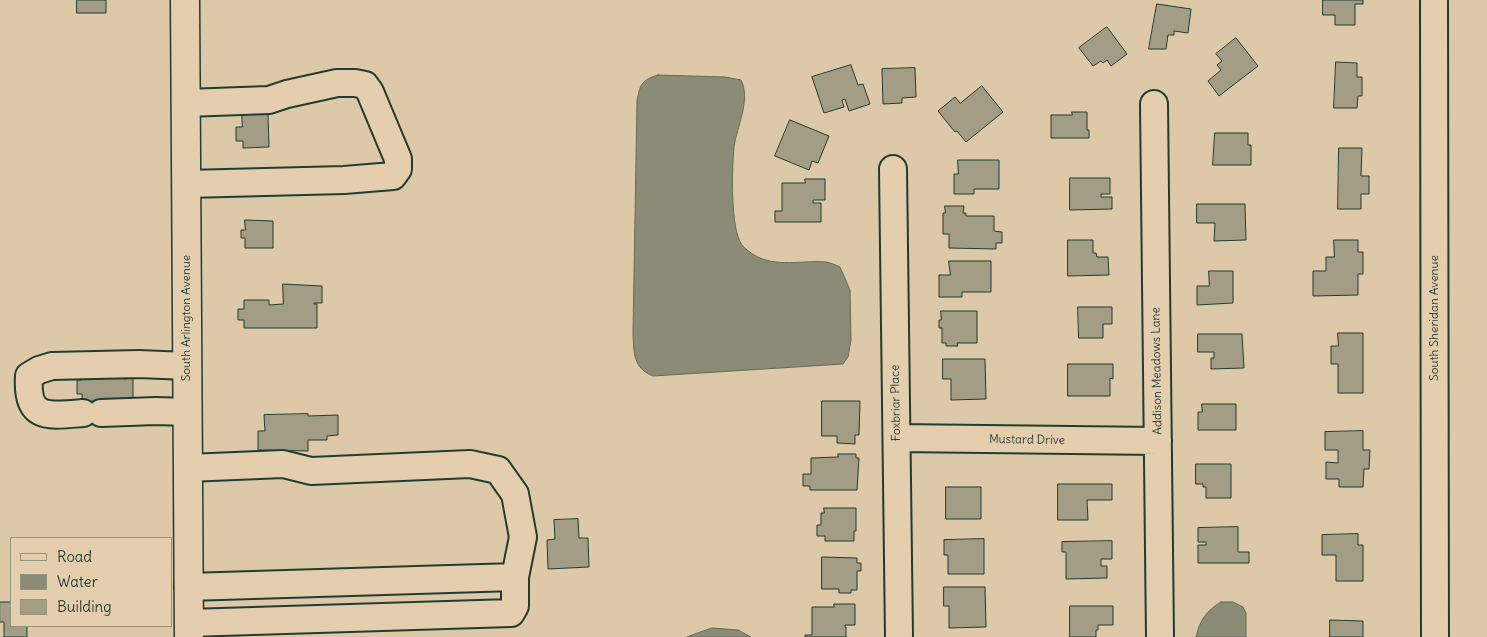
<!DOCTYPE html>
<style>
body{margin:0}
#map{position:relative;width:1487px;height:637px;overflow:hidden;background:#ddc8a8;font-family:Delius,sans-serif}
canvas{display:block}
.legend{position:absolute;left:10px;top:537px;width:162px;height:90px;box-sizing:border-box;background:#e5cead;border:1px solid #96947d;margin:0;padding:6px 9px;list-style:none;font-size:15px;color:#1f3d34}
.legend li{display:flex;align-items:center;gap:10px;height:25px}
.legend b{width:25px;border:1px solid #96947d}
</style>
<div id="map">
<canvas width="1487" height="637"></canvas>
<ul class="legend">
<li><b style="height:6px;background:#e5cead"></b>Road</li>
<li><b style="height:14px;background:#8b8b76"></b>Water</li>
<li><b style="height:14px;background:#a29d84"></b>Building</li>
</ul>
</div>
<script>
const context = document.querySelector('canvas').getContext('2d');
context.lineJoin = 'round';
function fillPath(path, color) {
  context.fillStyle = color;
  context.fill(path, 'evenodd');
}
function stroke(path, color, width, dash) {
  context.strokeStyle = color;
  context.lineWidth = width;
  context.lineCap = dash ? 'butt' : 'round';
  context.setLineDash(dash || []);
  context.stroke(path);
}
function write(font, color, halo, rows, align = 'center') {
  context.font = font + ' Delius,sans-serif';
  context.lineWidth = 4;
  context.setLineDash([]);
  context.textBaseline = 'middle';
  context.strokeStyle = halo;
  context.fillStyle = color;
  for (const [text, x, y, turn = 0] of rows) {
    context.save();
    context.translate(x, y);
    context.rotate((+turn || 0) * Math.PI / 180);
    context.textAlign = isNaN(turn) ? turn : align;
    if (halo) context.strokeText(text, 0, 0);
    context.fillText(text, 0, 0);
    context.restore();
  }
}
const water = new Path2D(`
 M658 75 725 77 741 80C751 100 737 126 734 147 732 168 730 229 742 245 745 249 751 253 754 255 776 268 802 260 826 262 831 263 836 265 840 267L850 290 851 340 848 357 843 364 653 376C633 368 634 353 633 334L637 101C640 85 641 80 658 75Z
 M1221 602H1233L1243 607 1246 613V637H1196C1200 620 1206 611 1221 602Z
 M712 628 738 630 751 637H687Z`);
fillPath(water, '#8b8b76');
stroke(water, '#606c5c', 1);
const building = new Path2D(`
 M77 0H106V13H77Z
 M1323 0H1363V4H1355V25H1335V15H1323Z
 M1157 4 1191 9 1188 33 1174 31V35H1168L1166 49H1149Z
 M1107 27 1127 54 1111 66 1107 60 1103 63 1101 61 1093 66 1079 48Z
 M1236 38 1258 66 1219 96 1208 81 1221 70 1217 65 1222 61 1216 54Z
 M1336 62 1357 63V77H1362V96H1358L1357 108H1334Z
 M851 65 858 85 863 84 870 104 849 111 845 99 842 100 844 107 824 113 812 77Z
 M915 68 916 97 902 98V103L883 104 882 69Z
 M982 86 1003 112 966 142 957 131 955 132 938 111 955 97 960 103Z
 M1072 112H1087V130H1089V138H1051V115H1072Z
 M242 113H268L269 147 243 148V141H236V127H242Z
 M790 120 829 136 818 163 812 161 809 170 775 156Z
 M1215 133H1248V145H1251V165H1213Z
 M1339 148H1362L1361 176H1369V194H1361V209H1338Z
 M958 160H999V189H974V194H954V174H958Z
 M1070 178H1110V194H1101V197H1112V209L1070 210Z
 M805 179H825V200H813V203H821V222H775V211H782V183H805Z
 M1197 204H1245L1246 240 1214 241 1215 223H1197Z
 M945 206H964L963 213H966V216H994V231L1002 232V243H996V249L949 248V234H943V213H945Z
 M245 220 273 221V248H245V238H241V230H245Z
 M1068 240H1093V253H1096L1097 257H1108L1109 275 1068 276Z
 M1334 240H1358V252H1363V274H1358V295L1313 296V271H1326V257H1334Z
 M949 261H991V292H962V297H939V275H950Z
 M1209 271H1233V303L1197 305V286H1209Z
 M283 284 322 286V303H314V304H317V328H244V320H238V309H244V300H269V305L283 304Z
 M1078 307H1112V324H1103V338H1079Z
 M941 311H977V343H957L958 346H946V343H942V328H939V320H941Z
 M1338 333H1363V393H1338V364H1331V346H1338Z
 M1198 334H1242L1244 368 1211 369V358H1214V352H1198Z
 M943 359H985L986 399 951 400V379H943Z
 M1068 364H1113V379L1110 378V396H1068Z
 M124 377V379L133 378V400L83 419 82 394H77V380H81V378Z
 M822 401H860L859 435H855V444L837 443V436H822Z
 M1202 404H1236V430H1198V412H1202Z
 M308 414V416L338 415V435L327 436V440H308V451L258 450V431H265L264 415Z
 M1363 431V450H1370L1369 469H1364L1363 487H1339V479H1326V462L1338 463V450H1325V432Z
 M838 454H856V458H859L857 490H810V486H803V474H811V458L838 457Z
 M1196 464H1231V498H1206V487H1203V484H1196Z
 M1058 484H1112V500H1087L1088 520H1058Z
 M946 487H981V519H946Z
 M824 508H856V531H854V541H825V536H817V525H821V513H824Z
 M578 519 579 538H588L589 567 548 569 547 540 555 539 554 520Z
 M1238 527V552H1249V563H1198V545H1206V542H1198V528Z
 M1358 534V545H1363V581H1336V555H1322V535Z
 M984 539V574H948V555H944V540Z
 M1112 541V559H1101V566H1107V578L1066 579V552H1062V542Z
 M822 557 857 558V563H861V571H857V590H851V593H839V589H822Z
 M944 587H985L986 627 949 628V606H944Z
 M0 602H11V626H27V637H4V622H0Z
 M834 604H855V625H845V627H846V637H805V635H812V607H834Z
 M1070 606H1113V625H1098V630H1096V637H1070Z
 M1330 620 1363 621V637H1330Z`);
fillPath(building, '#a29d84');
stroke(building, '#1f3d34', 1);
const minor = new Path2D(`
 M1434 0 1435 637
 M186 103 269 100 287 94 337 83H355L365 85 370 92 398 159V169L393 176 344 180 187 184
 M1154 104 1160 637
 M893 169 899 637
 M83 413C47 416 26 420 29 376L39 370 52 366 139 364 187 366
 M101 413 156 411 188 412
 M897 438 1158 441
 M188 468 283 464 311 471 470 464 498 470 515 494 523 537 515 577V606L511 613 189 623
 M188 587 515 577`);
const major = new Path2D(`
 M185 0 189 637`);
stroke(minor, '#1f3d34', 30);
stroke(major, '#1f3d34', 31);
stroke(minor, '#e5cead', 26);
stroke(major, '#e5cead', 28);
write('12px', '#1f3d34', '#e5cead', [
 ["South Arlington Avenue",187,318,-90],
 ["South Sheridan Avenue",1435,318,-90],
 ["Addison Meadows Lane",1157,371,-91],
 ["Foxbriar Place",896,403,-91],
 ["Mustard Drive",1027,440,1]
]);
</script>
